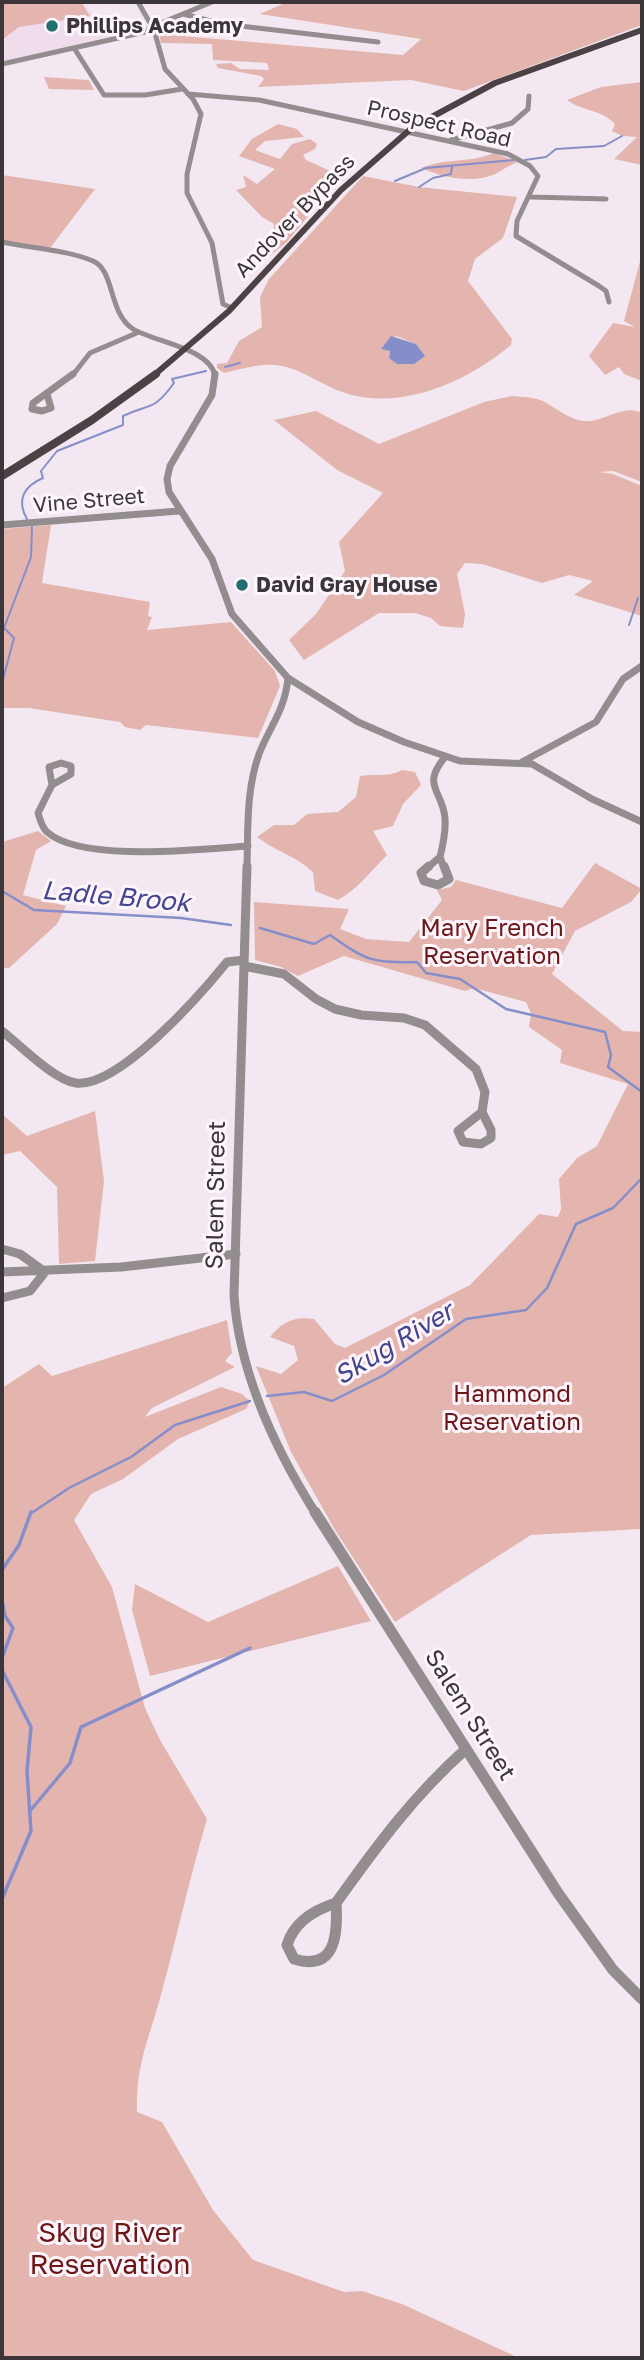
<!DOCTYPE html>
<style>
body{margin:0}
#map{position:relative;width:644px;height:2360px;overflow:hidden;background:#f3e8f1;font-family:"Golos Text",sans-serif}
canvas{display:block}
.frame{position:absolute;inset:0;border:4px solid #3a363a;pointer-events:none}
</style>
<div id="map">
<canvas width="644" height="2360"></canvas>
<div class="frame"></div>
</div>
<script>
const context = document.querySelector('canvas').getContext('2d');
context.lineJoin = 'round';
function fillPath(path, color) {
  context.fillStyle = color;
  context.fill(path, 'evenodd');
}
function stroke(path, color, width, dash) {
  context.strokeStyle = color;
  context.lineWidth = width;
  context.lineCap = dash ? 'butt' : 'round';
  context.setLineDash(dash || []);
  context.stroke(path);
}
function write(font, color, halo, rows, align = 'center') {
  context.font = font + ' "Golos Text",sans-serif';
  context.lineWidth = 6;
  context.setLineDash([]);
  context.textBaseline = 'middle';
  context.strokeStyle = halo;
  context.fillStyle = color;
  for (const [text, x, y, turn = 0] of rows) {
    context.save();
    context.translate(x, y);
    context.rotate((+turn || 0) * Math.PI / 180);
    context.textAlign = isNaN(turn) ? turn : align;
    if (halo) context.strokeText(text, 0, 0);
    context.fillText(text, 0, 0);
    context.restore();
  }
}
fillPath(new Path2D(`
 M2 2H83L111 37 2 61Z`), '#efddec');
fillPath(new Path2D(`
 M2 2H81L90 16 19 27 2 40Z
 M282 2H642V25L464 91 411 80 258 87 264 79 261 76 218 68 216 64 231 63 240 69 269 70 267 63 213 60 212 44 161 43 159 34 403 55 421 39 260 14 285 3Z
 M44 77 89 80 94 90 49 89Z
 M642 82V165L614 159 637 137 622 136 612 131 615 124C601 109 584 112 567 100L601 87Z
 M278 124 297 129 304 137 265 141 255 150 280 159 292 144 310 139 317 144 315 149 303 155 306 160 341 176 287 242 260 264 273 238 274 224 262 217 236 190 246 187 243 175 257 184 275 169 239 156 252 139Z
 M494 153 518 162C509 165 506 168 499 172 476 185 444 178 421 168 445 158 471 163 494 153Z
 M2 175 95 189 50 248 2 240Z
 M363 176 419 187 517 197 503 238 475 259 468 281 512 339 511 345C465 383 400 412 342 392 322 385 303 370 282 366 264 362 242 369 224 373L217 368V364L227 363 239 341 262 327 260 297 269 279ZM396 336 416 344 419 349 397 364 389 357 390 351 381 349Z
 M642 254V381L624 374 619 367 605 375 589 356 613 323 635 327 624 321Z
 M512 396C523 397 535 397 545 402 557 409 569 419 584 421 603 423 623 403 642 413V482L613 471 599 472 613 474 642 486V616L574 595 593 581 569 575 542 583 482 564 465 563 457 574 465 614 463 628 440 626 431 618 415 613H379L304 660 289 640 316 614 345 571 339 542 383 493 337 470 274 420 316 411 379 444 484 402Z
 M51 525 42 583 150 602 148 616 152 617 147 630 231 622 275 671 280 686 258 738 146 725 140 730 125 727 120 722 29 708H2V529Z
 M402 770 415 772 421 785 403 804 393 826 373 831 387 855C370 872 358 889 338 900L315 891 313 872C296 856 275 851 257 837L274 825H294L307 814 338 812 356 797 360 776C376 773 387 778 402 770Z
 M38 831 51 841 36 850 23 895 66 906 57 924 9 968H2V842Z
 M595 863 642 889 631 902 575 931 552 974 623 1031 642 1032V1529L531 1535 395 1622 335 1530 291 1452 256 1366 281 1374 298 1360 294 1346 270 1337C282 1322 294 1316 314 1319L335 1344 345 1348 470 1285 539 1214 558 1217 561 1209 559 1179 577 1158 597 1146 628 1084 560 1063 562 1050 529 1027 531 1014 526 1002 474 988 465 991 344 956 298 976 281 967 255 960 254 902 349 909 340 929 366 939 409 942 442 900 437 890 451 887 456 880 562 908Z
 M95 1111 104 1181 95 1261 59 1264 57 1187 20 1151 2 1155V1114L27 1136Z
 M227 1320 232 1353 225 1361 235 1367 152 1408 145 1417 221 1387 242 1394 250 1401 246 1409 178 1439 123 1479 91 1494 74 1520 112 1587 145 1708 160 1740 207 1819C189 1880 176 1941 159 2002 147 2044 136 2066 137 2112L162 2122 213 2210 253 2260 344 2292 362 2291 402 2304 519 2358H2V1388L39 1364 52 1376Z
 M338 1566 371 1621 150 1676 132 1610 135 1584 208 1622Z`), '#e4b5af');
fillPath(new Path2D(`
 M391 336 416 344 425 356 414 364H397L389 358 390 351 381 349Z`), '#868eca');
stroke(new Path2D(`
 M525 160 546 157 556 149 604 146 622 136
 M395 181 426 168 514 160
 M419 187 433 178 451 174 452 167
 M225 367 240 363
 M27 519C16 500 24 486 43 478L41 471 57 451 123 425V416C150 403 153 412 174 383L172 379 206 371
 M641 595 642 592
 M629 625 638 598
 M2 683 14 638 4 628 31 557 32 527`), '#868eca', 2);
stroke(new Path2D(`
 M2 891 34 910 181 918 231 925
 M260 928 314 944 330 935C367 961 372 963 417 962L426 973 460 979 506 1009 605 1032 611 1055 608 1067 642 1092
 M267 1396 304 1392 332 1401 384 1375 466 1319 526 1310 547 1288 576 1224 613 1208 642 1178
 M30 1514 69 1488 131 1457 175 1425 250 1401`), '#868eca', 2.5);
stroke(new Path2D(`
 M2 1570 19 1545 31 1512
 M2 1600 5 1616 13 1628 2 1658
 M2 1670 31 1727 27 1771 31 1831 2 1899
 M30 1811 70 1763 81 1727 250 1648`), '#868eca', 3.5);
stroke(new Path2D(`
 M138 2 154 30 165 69 193 99 201 114 187 174V193L212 243 223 304 232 308
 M183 14 223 24 378 42
 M149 28 212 2
 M74 48 104 95H145L182 89
 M2 64 154 30
 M188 94 259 100 508 154 530 166 538 176 517 221 516 236 599 286 606 291 609 302
 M451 140 512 123 528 109 529 96
 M531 197 606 199
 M2 242C29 248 68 250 93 261 115 270 108 313 133 329 154 342 210 348 215 376
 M72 376 90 353 139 332`), '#938d8f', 5);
stroke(new Path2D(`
 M215 374 212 395 170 466 167 479 169 492 212 559 232 614 288 678C285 710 270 726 259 754 246 790 248 830 247 868
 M47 394 51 408 42 411 32 409 33 403 73 374
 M2 525 179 511
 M288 678 358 722 404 742 460 761 532 764 592 799 642 822
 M522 762 596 722 623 679 642 666
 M61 763 71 766V774L52 785 49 767Z
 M52 785 38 813C40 819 42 828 47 832 82 863 202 849 248 846
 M440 857 444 868
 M440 857C443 845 446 831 445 818 442 789 421 786 445 757
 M427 868 440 857`), '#938d8f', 7);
stroke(new Path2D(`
 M247 866 234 1295C239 1372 275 1449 316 1514
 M429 866 421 873 424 881 438 885 449 879 444 866
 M244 966 284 974 316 999 335 1009 361 1015 404 1018 425 1025 476 1069 485 1092 482 1112
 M2 1031C20 1045 54 1080 76 1083 119 1088 201 994 227 962L244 960
 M482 1112 491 1130V1138L481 1144 463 1142 458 1131Z
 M2 1249 20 1254 45 1272 30 1291 2 1298
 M2 1272 121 1267 236 1254`), '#938d8f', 9);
stroke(new Path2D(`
 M315 1512 558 1893 613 1970 642 1999
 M336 1903C338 1934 336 1972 294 1959L287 1945C294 1922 314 1910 336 1903Z
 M336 1903C376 1847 414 1795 466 1749`), '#938d8f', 11);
stroke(new Path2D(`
 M153 376 229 311 341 190 413 127 495 83 642 30`), '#4c4245', 6);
stroke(new Path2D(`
 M2 476 92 420 156 374`), '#4c4245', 8);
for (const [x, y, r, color] of [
 [52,26,7,"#236f70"],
 [242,585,7,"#236f70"]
]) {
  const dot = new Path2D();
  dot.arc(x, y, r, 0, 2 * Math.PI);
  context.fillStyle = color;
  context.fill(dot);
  stroke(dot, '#fff6fd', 2.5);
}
write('bold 21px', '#3a363a', '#fff6fd', [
 ["Phillips Academy",66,26],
 ["David Gray House",256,585]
], 'left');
write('21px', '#3a363a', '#fff6fd', [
 ["Prospect Road",439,124,13],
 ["Andover Bypass",295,216,-46],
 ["Vine Street",89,501,-5]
]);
write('24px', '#6c1616', '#fff6fd', [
 ["Mary French",492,928],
 ["Reservation",492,956],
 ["Hammond",512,1394],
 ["Reservation",512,1422]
]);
write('24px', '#3a363a', '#fff6fd', [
 ["Salem Street",216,1195,-89],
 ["Salem Street",470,1715,58]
]);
write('italic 26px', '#42458f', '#fff6fd', [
 ["Ladle Brook",116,897,5],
 ["Skug River",394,1344,-31]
]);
write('28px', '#6c1616', '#fff6fd', [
 ["Skug River",110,2233],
 ["Reservation",110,2265]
]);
</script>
